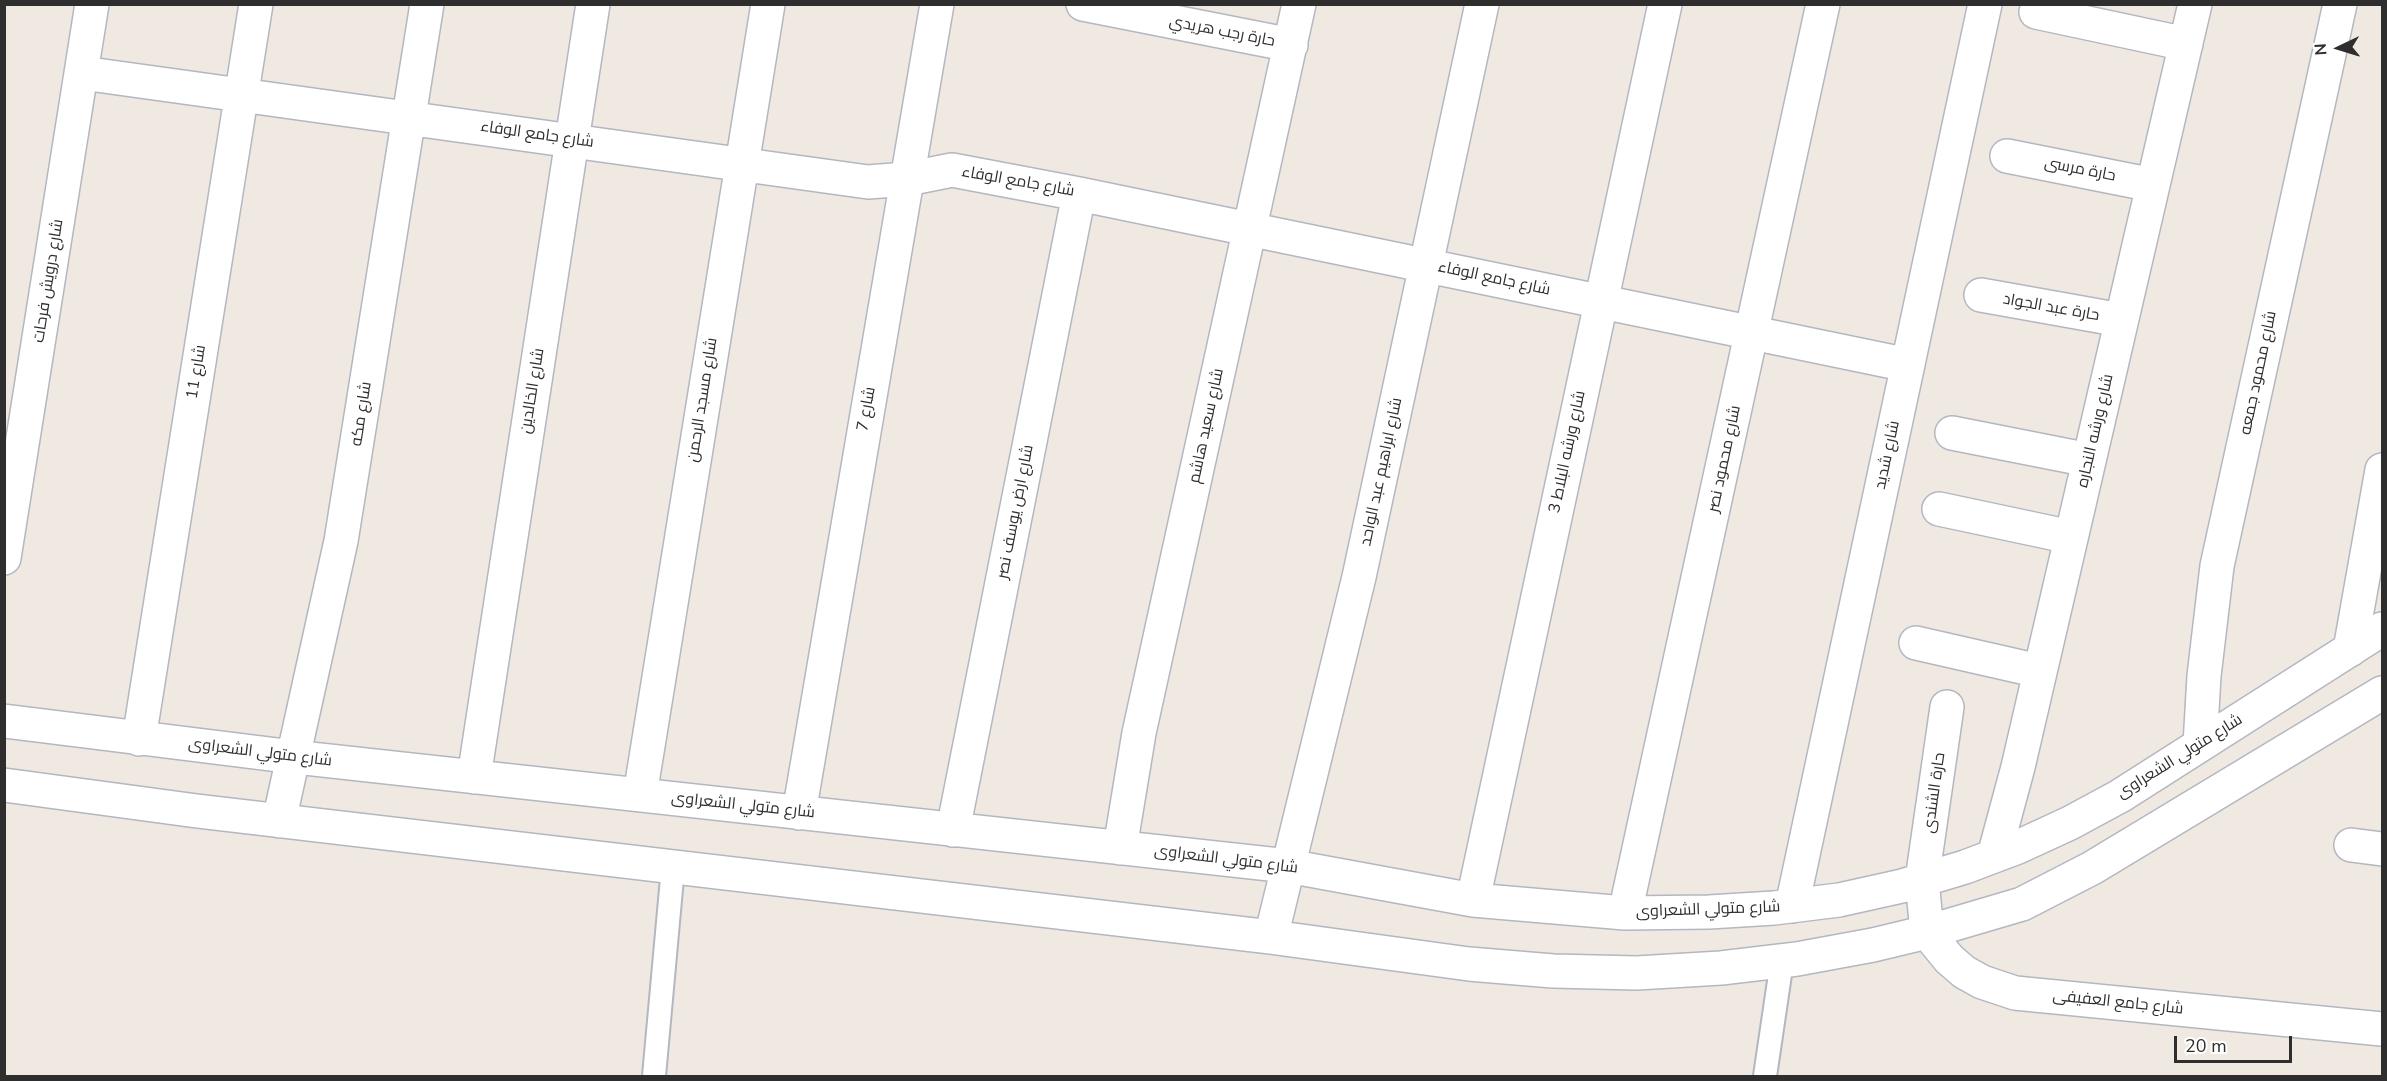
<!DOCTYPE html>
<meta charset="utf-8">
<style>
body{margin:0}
#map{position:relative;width:2387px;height:1081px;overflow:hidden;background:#efe9e1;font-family:"Nunito Sans",sans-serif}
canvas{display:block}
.frame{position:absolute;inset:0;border:6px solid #2e2e2e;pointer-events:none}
.north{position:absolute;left:2309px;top:18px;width:60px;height:60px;-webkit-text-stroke:4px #fff;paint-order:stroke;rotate:266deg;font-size:16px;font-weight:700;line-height:24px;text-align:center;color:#2e2e2e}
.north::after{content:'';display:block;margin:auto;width:21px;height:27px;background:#2e2e2e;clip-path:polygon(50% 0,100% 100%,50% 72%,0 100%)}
.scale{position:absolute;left:2174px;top:1036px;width:118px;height:27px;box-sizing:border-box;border:3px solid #2e2e2e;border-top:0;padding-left:8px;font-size:18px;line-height:21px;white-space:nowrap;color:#2e2e2e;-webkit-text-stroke:4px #fff;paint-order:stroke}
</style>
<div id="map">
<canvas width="2387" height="1081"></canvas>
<div class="frame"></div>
<div class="north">N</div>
<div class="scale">20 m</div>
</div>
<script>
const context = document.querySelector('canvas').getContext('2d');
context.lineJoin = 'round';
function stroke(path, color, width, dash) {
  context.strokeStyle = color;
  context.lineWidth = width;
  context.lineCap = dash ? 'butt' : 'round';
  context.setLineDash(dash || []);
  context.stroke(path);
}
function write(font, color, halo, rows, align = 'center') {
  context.font = font + ' "Nunito Sans",Cairo,sans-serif';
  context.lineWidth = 4.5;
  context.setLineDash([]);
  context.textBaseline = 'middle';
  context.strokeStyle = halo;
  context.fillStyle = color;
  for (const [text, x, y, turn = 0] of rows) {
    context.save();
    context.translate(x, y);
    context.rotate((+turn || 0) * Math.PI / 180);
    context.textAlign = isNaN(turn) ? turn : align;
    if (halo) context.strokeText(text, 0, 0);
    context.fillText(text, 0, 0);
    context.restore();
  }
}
const service = new Path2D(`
 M654 1076 673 867
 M1765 1076 1782 961`);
const minor = new Path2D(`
 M1083 4 1291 45
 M2036 12 2186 44
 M82 73 868 182 907 179 952 170 1079 194 1908 365
 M2007 156 2153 185
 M1981 295 2121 320
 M1952 433 2089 460
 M1939 509 2071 537
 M4 558 92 4
 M1916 643 2039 671
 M2350 650 2382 470
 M1947 707 1922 880 1927 932 1949 959 1964 972 1982 982 2015 993 2382 1029
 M4 721 294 757 1288 866 1473 900 1625 913 1709 912 1774 908 1839 900 1902 886 1965 867 2018 847 2070 823 2120 796 2382 629
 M139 739 256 4
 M2200 745 2204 676 2217 566 2340 4
 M474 777 593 4
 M4 785 197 811 1271 937 1469 964 1553 971 1637 973 1721 968 1797 959 1873 945 1927 932 2022 904 2092 868 2382 693
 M640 795 768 4
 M799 813 937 4
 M279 821 341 541 427 4
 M953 830 1079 194
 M2351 845 2382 849
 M1120 848 1139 733 1299 4
 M1994 856 2018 767 2195 4
 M1473 900 1665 4
 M1792 906 1985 4
 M1625 913 1823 4
 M1271 937 1359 577 1482 4`);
stroke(service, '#b4b7c1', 26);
stroke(minor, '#b4b7c1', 36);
stroke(service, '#fff', 22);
stroke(minor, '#fff', 33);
write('16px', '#2e2e2e', '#fff', [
 ["حارة رجب هريدي",1222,32,11],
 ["شارع جامع الوفاء",537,135,8],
 ["حارة مرسى",2080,170,11],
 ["شارع جامع الوفاء",1018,182,10],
 ["شارع جامع الوفاء",1494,279,12],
 ["شارع درويش فرحات",49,281,-81],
 ["حارة عبد الجواد",2051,308,10],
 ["شارع 11",197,372,-81],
 ["شارع محمود جمعه",2259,373,-78],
 ["شارع الخالدين",533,391,-81],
 ["شارع مسجد الرحمن",703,400,-81],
 ["شارع 7",867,409,-80],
 ["شارع مكه",362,414,-81],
 ["شارع سعيد هاشم",1207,426,-78],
 ["شارع ورشه النجاره",2096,431,-77],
 ["شارع ورشه البلاط 3",1568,452,-78],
 ["شارع شديد",1888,455,-78],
 ["شارع محمود نصر",1725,459,-78],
 ["شارع ابراهيم عبد الواحد",1382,472,-78],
 ["شارع ارض يوسف نصر",1016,512,-79],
 ["شارع متولي الشعراوى",260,753,7],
 ["شارع متولي الشعراوى",2180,757,-32],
 ["حارة الشندى",1935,793,-82],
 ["شارع متولي الشعراوى",743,806,6],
 ["شارع متولي الشعراوى",1226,860,7],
 ["شارع متولي الشعراوى",1708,910,-2],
 ["شارع جامع العفيفى",2118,1003,6]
]);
</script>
